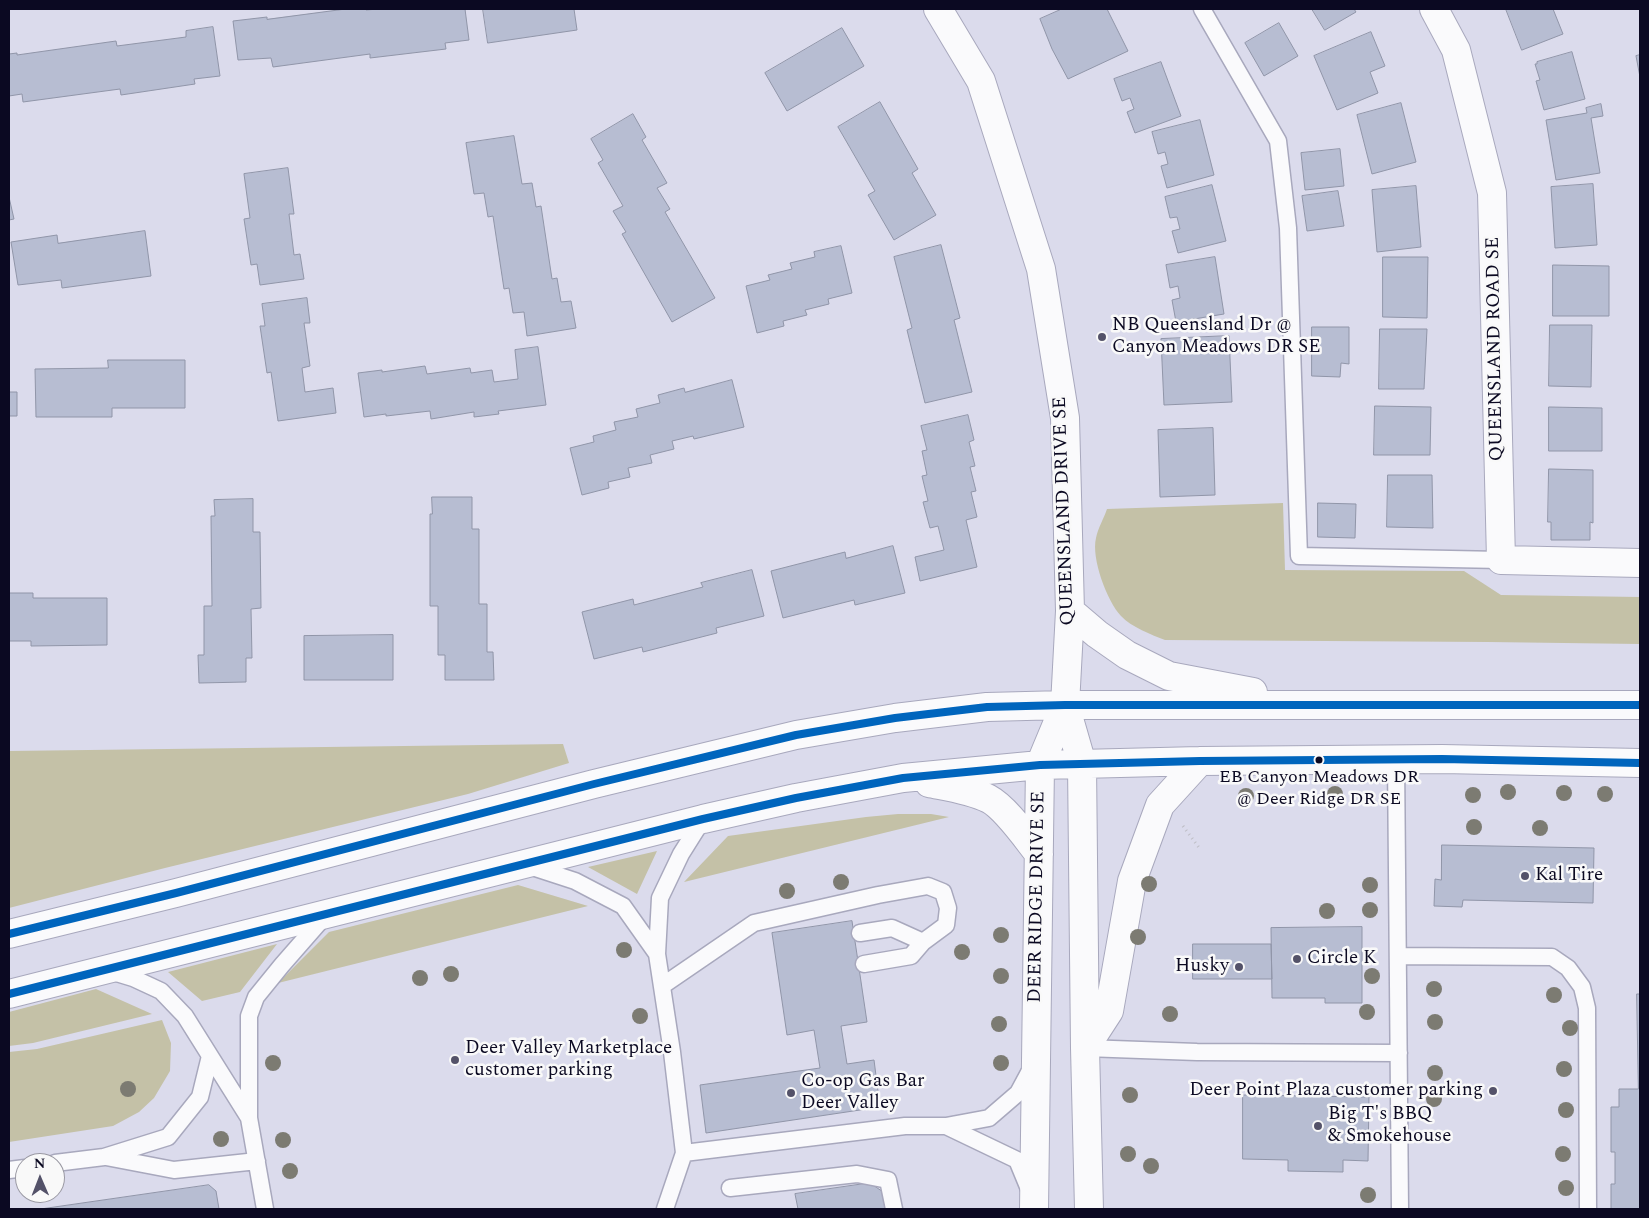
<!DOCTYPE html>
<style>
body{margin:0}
#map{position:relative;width:1649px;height:1218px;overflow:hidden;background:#dbdbec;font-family:Spectral,serif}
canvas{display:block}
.frame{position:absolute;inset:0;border:10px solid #0b0922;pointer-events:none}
.north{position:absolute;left:15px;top:1153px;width:50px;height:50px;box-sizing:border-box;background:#f9f9f9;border:1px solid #9a99a3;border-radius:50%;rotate:359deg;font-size:14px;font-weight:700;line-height:20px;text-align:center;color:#0b0922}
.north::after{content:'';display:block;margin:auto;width:18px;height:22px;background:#545269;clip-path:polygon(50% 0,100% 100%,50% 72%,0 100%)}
</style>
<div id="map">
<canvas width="1649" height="1218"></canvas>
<div class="frame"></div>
<div class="north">N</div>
</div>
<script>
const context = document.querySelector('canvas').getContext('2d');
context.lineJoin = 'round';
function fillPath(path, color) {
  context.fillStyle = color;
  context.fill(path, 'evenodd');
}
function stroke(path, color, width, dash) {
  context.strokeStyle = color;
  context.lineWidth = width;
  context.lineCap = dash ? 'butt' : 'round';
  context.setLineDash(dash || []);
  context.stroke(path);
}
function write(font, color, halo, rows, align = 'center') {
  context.font = font + ' Spectral,serif';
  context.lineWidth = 5;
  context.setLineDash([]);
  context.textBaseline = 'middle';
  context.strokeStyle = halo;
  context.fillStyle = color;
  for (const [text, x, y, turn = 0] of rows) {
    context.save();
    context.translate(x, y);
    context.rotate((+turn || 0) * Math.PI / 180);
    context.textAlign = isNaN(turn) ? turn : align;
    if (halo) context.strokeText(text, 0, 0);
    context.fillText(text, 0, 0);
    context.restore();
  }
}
fillPath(new Path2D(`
 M1283 503 1285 570 1464 571 1501 595 1640 597V644L1488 642 1165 640C1152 635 1131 627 1121 616 1107 601 1091 558 1096 538 1098 528 1104 518 1107 509Z
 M563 744 569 763 468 794 165 868 9 908V751Z
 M898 814H931L949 817 684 882 728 836 866 817Z
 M657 851 637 894 588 867Z
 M518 885 588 906 278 983 329 932Z
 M277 944 240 992 202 1001 168 972Z
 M96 989 152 1014 33 1043 9 1046V1012Z
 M162 1020 171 1043 170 1071 154 1098 139 1112 113 1126 9 1142V1052L37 1049Z`), '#c4c1a7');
const building = new Path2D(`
 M346 9H366V10L378 9H465L469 40 445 43 446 49 370 58V54L273 67 271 58 238 60 233 21 267 17V19Z
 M483 9H574L577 30 488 43Z
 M1062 9H1107L1128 51 1068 79 1052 49 1040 19Z
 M1312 9H1354L1356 12 1325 30Z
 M1506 9H1553L1563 34 1522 50Z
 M1279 23 1298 56 1264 76 1245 43Z
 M213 27 220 76 194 79 195 84 121 95 120 89 23 102 22 94 9 96V54L17 53V55L116 41 117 46 186 37V31Z
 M842 28 864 66 787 111 765 73Z
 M1371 32 1385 66 1370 72 1378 93 1337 110 1314 56Z
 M1572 52 1585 99 1544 110 1536 81 1540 80 1535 64H1537V62Z
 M1640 55V77L1636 56Z
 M1161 62 1181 116 1135 133 1127 112 1134 109 1130 98 1122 101 1114 79Z
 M880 102 918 169 912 173 936 215 894 240 868 195 875 191 838 127Z
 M1401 103 1416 162 1372 174 1357 115Z
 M1601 104 1603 116 1591 118 1600 173 1556 180 1546 120 1587 113 1586 108Z
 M633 114 646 137 642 140 667 183 657 188 670 209 665 212 715 298 672 322 622 234 626 232 613 211 623 206 598 163 603 160 591 139Z
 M1200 120 1214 175 1167 188 1161 166 1168 164 1165 152 1158 154 1152 132Z
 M514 136 522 184 532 183 536 207 541 206 552 279 557 278 561 302 571 301 576 328 527 336 524 312 513 313 509 288 504 289 493 216 488 217 484 193 474 194 466 143Z
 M1340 149 1344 186 1305 190 1301 153Z
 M288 168 294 214H289L294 255 300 254 304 279 260 285 257 264 251 265 244 219 250 218 244 174Z
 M1593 184 1597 245 1555 248 1551 187Z
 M1212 185 1226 241 1178 253 1172 231 1180 229 1177 217 1170 218 1165 197Z
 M1416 186 1421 247 1377 252 1372 190Z
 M1338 191 1344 226 1307 231 1302 196Z
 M9 197 14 219 9 220Z
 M145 231 151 276 62 288 61 280 18 285 11 242 57 235 58 243Z
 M941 245 960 318 954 320 972 392 925 403 907 330 912 328 894 257Z
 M841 246 852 293 828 299 829 304 805 310 807 315 783 321 784 326 757 333 746 286 770 280 768 275 792 269 790 263 815 257 814 252Z
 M1215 257 1224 314 1176 322 1172 300 1180 298 1178 286 1170 288 1166 265Z
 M1383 257H1428L1427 318 1383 317Z
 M1553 265 1609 266V316H1553Z
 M307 298 310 323H304L310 366 302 368 305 392 333 388 336 413 278 421 271 372 267 373 260 326H265L262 304Z
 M1550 325H1592L1591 387 1549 386Z
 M1312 327H1349V364L1341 363 1340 377 1312 376Z
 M1380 329H1427L1424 389H1379Z
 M1229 336 1232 402 1164 405 1161 339Z
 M538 347 546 405 498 411 499 414 474 417V412L431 419 430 411 386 416V414L364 417 358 373 382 370V372L425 366 427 374 470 368 471 373 492 370 494 382 518 379 515 350Z
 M108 360H185V408H112V417H36L35 369 108 368Z
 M732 380 744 427 694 439 693 436 672 441 674 449 650 455 652 463 628 468 630 477 608 482 609 488 582 495 570 448 594 442 593 436 616 430 614 422 638 417 636 409 660 403 658 395 684 388 685 392Z
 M9 392H17V416H9Z
 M1375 406 1431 407 1430 455H1374Z
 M1549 407 1602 408V451H1549Z
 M968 415 974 440 969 442 975 466 970 467 976 491 971 492 977 517 966 520 977 567 920 581 915 557 944 550 938 526 930 528 923 502 928 501 922 476 927 475 922 451 927 450 921 426Z
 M1213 428 1215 495 1160 497 1158 430Z
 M1549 469 1593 470V523L1590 522V540H1551V522H1548Z
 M1388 475H1432L1433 528 1387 527Z
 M432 497H472V529H479V604H487V652H493L494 680H445V655H438V606H430V514H432Z
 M253 499V532H260L261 608 251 609 252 658H246V682L199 683 198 655H204V606H212L211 516H215L214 500Z
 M1318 503 1356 504 1355 538 1318 537Z
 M893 546 905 593 855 605 854 600 783 618 771 571 845 552 846 558Z
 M752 570 764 616 716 628 717 633 643 652 642 647 594 659 582 612 633 599 634 605 703 587 701 583Z
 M9 593H33V598H107V645L31 646V641H9Z
 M393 635V680H304V636Z
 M1442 845 1594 848 1593 903 1463 900 1462 907 1434 906 1435 879 1441 880Z
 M852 921 867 1022 841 1026 847 1064 874 1060 880 1107 706 1133 700 1085 820 1068 814 1030 787 1035 772 933Z
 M1362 927V1003H1325V998H1272L1271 928Z
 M1193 944H1271L1272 979H1193Z
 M1637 994H1640V1209H1611V1184H1615V1152H1611V1107H1619V1089H1638Z
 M1243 1095 1369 1097 1368 1161 1343 1160V1172L1288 1171V1160L1243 1159Z
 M870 1183 889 1196 891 1209H798L795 1194Z
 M209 1185 216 1191 219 1209H41Z`);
fillPath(building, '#b7bdd2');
stroke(building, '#9095a8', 1);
const lane = new Path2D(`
 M1202 9 1278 141 1288 228 1299 556 1501 560
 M1396 759 1400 1209
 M529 866 575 881 623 906 657 954
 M860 933 892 928 923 942
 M1398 956 1552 957 1568 968 1582 987 1587 1008 1588 1209
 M110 971 133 978 161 991 185 1016 249 1118
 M662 986 754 923 878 895 928 886 943 892 948 908 946 925 923 942 911 956 864 964
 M1085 1048 1197 1052 1399 1053
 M946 1126 1017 1160 1029 1189
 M684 1153 905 1126H946L989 1118 1018 1093 1032 1067
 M106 1157 174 1170 257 1161
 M55 1163 104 1157 168 1137 200 1097 210 1056
 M9 1170 25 1168
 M730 1188 857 1174 888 1180 894 1209
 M265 1209 249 1118V1016L256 997 282 965 324 917
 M665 1209 684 1153 672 1052 657 954 660 898 681 854 703 819`);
const street = new Path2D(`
 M1434 9 1456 50 1492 193 1501 560 1640 563`);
const secondary = new Path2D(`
 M938 9 981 81 1041 269 1065 418 1070 611 1065 705 1082 764 1085 1048 1089 1209
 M1070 611 1097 634 1127 655 1169 676 1253 692
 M929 783C949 787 971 790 989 799 1006 808 1027 839 1039 854
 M9 934 176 893 594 784 796 735 895 718 987 707 1065 705H1640
 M9 994 703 819 796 798 903 778 1040 765 1200 761 1442 759 1640 763
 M1085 1048 1109 1011 1132 881 1160 805 1200 761
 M1034 1209 1040 765 1065 705`);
stroke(lane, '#a8a8bd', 19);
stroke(street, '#a8a8bd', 30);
stroke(secondary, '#a8a8bd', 30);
stroke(new Path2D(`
 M1183 826 1200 849`), '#bdbdc4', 3, [1, 4]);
stroke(lane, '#fafafc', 16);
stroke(street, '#fafafc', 28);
stroke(secondary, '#fafafc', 28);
stroke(new Path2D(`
 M9 934 176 893 594 784 796 735 895 718 987 707 1065 705H1640
 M9 994 703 819 796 798 903 778 1040 765 1200 761 1442 759 1640 763`), '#0065bd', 8);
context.fillStyle = '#7c7b72';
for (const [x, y] of [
 [1508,792],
 [1564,793],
 [1335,794],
 [1605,794],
 [1473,795],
 [1246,796],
 [1474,827],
 [1540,828],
 [841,882],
 [1149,884],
 [1370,885],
 [787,891],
 [1370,910],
 [1327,911],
 [1001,935],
 [1138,937],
 [624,950],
 [962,952],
 [451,974],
 [1001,976],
 [1372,976],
 [420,978],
 [1434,989],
 [1554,995],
 [1367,1012],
 [1170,1014],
 [640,1016],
 [1435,1022],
 [999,1024],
 [1570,1028],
 [273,1063],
 [1001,1063],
 [1564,1069],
 [1435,1073],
 [128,1089],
 [1130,1095],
 [1434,1099],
 [1566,1110],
 [221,1139],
 [283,1140],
 [1128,1154],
 [1563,1154],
 [1151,1166],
 [290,1171],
 [1566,1188],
 [1368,1195]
]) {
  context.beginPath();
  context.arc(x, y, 8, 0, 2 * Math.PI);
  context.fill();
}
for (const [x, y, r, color] of [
 [1102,337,5,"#545269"],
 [1319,760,4.5,"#0b0922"],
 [1525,876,5,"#545269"],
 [1297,959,5,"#545269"],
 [1239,967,5,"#545269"],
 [455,1060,5,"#545269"],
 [1493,1091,5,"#545269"],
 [791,1093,5,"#545269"],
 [1318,1126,5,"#545269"]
]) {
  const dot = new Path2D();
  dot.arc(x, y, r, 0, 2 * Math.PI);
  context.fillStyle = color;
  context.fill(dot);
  stroke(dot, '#f9f9f9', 2);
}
write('18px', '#0b0922', '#f9f9f9', [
 ["EB Canyon Meadows DR",1319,778],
 ["@ Deer Ridge DR SE",1319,800]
]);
write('19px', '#0b0922', '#f9f9f9', [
 ["NB Queensland Dr @",1112,326],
 ["Canyon Meadows DR SE",1112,348],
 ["Kal Tire",1535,876],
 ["Circle K",1307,959],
 ["Husky",1229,967,"right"],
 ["Deer Valley Marketplace",465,1049],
 ["customer parking",465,1071],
 ["Co-op Gas Bar",801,1082],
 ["Deer Valley",801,1104],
 ["Deer Point Plaza customer parking",1483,1091,"right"],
 ["Big T's BBQ",1328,1115],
 ["& Smokehouse",1328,1137]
], 'left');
write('19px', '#0b0922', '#f9f9f9', [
 ["QUEENSLAND ROAD SE",1496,349,-91],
 ["QUEENSLAND DRIVE SE",1065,511,-92],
 ["DEER RIDGE DRIVE SE",1038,897,-89]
]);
</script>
